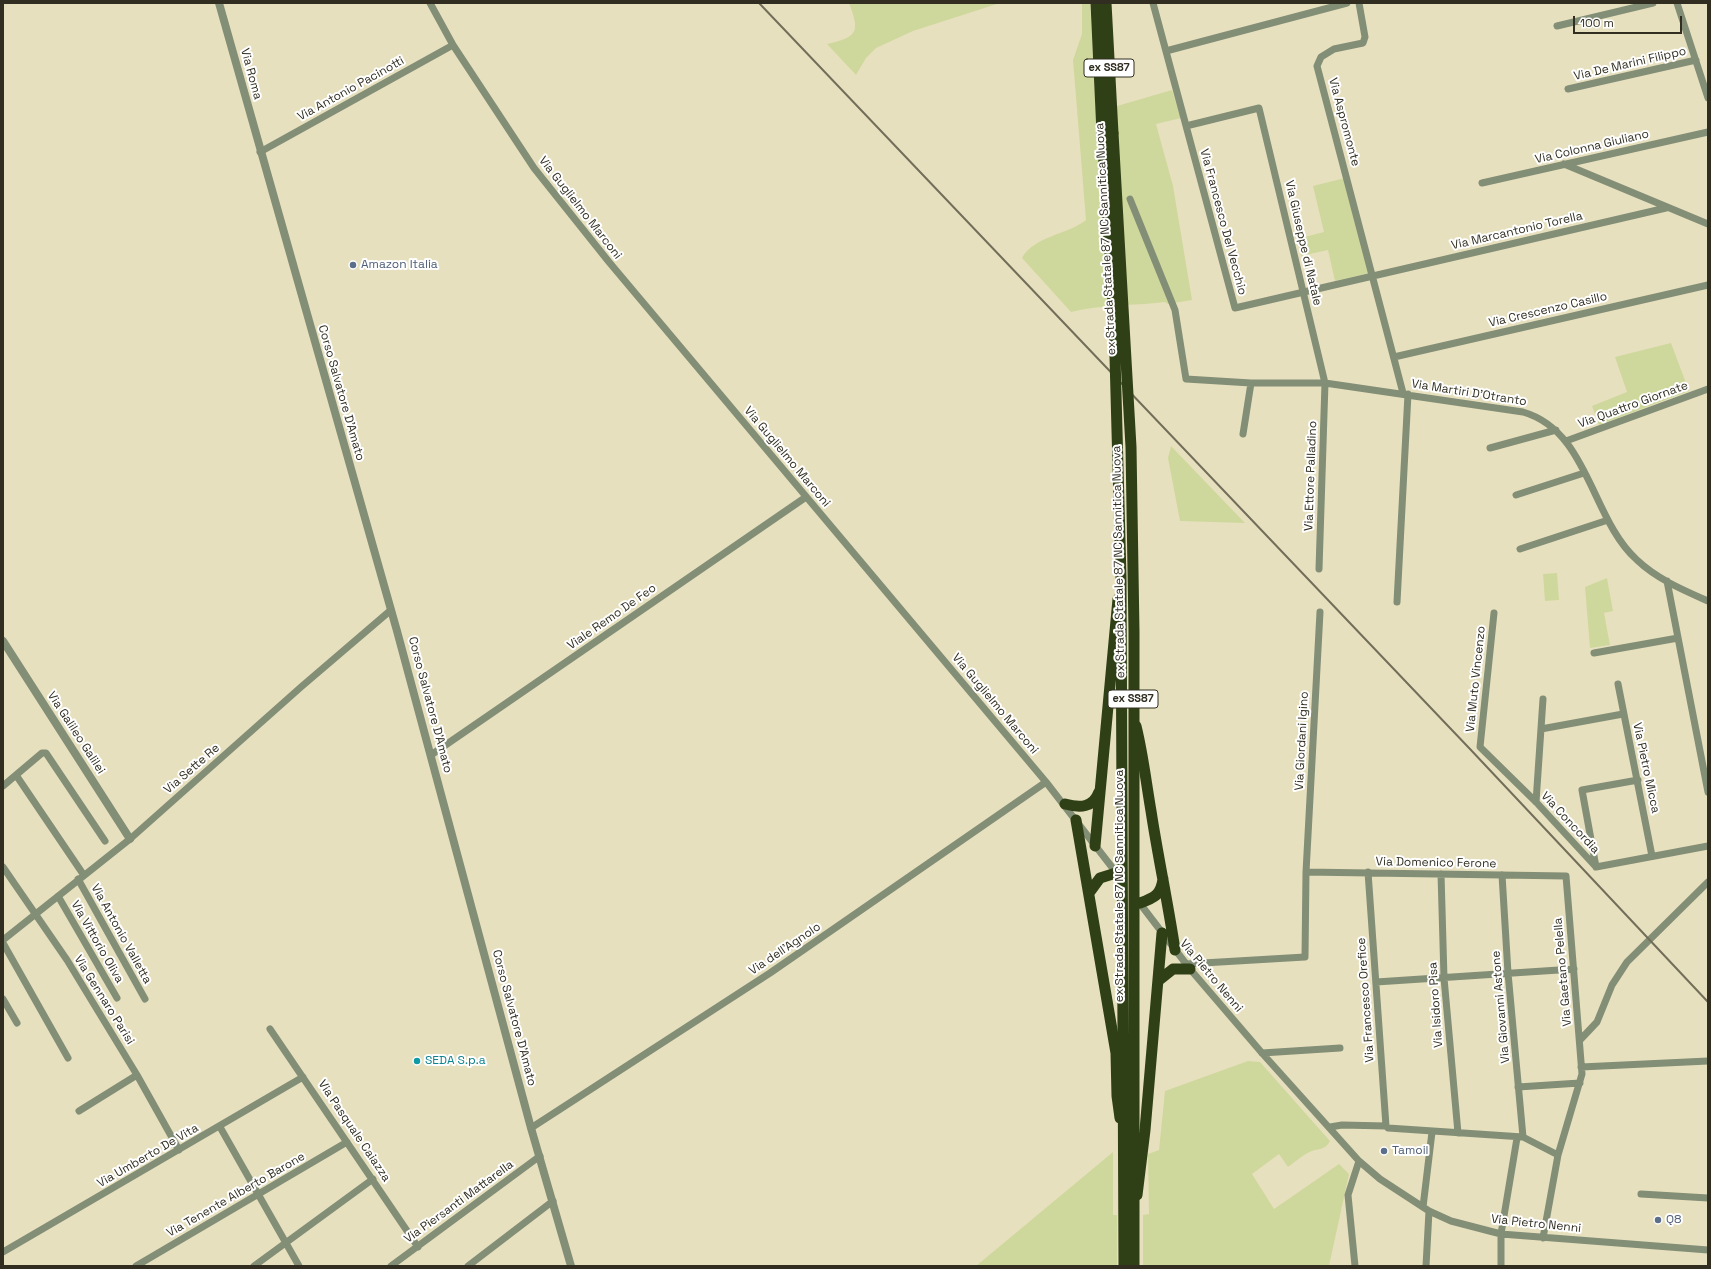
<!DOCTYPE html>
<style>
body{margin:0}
#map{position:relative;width:1711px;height:1269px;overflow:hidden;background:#e7e0be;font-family:"Space Grotesk",sans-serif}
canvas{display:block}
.frame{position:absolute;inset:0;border:4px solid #312e21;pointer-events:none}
.scale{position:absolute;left:1573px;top:16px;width:109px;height:18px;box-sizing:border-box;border:2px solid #312e21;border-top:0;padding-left:5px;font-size:12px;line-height:14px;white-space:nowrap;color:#312e21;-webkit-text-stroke:3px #fff;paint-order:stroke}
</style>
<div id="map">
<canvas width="1711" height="1269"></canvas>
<div class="frame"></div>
<div class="scale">100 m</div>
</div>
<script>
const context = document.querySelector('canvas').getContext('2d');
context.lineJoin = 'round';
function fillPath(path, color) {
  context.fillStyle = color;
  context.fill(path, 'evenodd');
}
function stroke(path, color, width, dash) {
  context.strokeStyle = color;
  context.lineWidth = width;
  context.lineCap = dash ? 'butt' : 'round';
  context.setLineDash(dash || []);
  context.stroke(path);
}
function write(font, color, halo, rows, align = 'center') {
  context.font = font + ' "Space Grotesk",sans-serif';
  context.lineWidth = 4;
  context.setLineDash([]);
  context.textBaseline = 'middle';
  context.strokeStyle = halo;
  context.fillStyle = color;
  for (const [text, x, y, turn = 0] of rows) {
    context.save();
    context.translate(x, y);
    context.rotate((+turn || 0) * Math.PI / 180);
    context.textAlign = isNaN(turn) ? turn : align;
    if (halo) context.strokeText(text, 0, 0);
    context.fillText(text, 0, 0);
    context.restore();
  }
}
fillPath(new Path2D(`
 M849 3H1000L913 31 876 48 866 58 856 75 827 44C858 37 860 32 849 3Z
 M1082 3H1090L1096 110 1117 106 1172 90 1181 118 1156 124 1173 186 1192 300 1168 304 1165 302C1133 306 1102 304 1071 312L1022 258C1034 236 1067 235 1086 220L1073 60 1082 34Z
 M1345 178 1369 273 1335 281 1328 250 1301 256 1297 239 1324 232 1313 186Z
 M1671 343 1689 391 1599 425 1592 406 1627 392 1615 357Z
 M1171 446 1245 523 1180 521 1168 458Z
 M1557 573 1559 600 1545 601 1543 574Z
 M1607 578 1613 611 1604 613 1610 645 1590 648 1585 587Z
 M1248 1061 1260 1062 1330 1141C1325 1150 1321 1148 1312 1151 1304 1154 1295 1162 1288 1167L1279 1154 1252 1174 1274 1209 1339 1164 1349 1174 1329 1266H1143V1215L1149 1214 1148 1154 1159 1150 1165 1091Z
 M1113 1152V1215H1117V1266H976Z`), '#cfd89c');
stroke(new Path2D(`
 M430 3 453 45 534 168 609 262 1046 782 1118 875
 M1153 3 1235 308 1666 208
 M1359 3 1365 37 1363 43 1334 49 1321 57 1317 66 1403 393
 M1677 3 1708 98
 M1557 26 1653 3
 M1166 51 1347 3
 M1568 89 1696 60
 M1186 126 1259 108 1325 383 1319 569
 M260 152 453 45
 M1564 164 1708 224
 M1482 183 1708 132
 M1130 199 1175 310 1186 379 1251 383H1325L1523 412C1589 431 1591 519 1637 560 1657 579 1683 590 1708 601
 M1394 357 1708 285
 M1243 434 1251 383
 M1566 441 1708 389
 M1490 448 1556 430
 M1516 495 1584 473
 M1520 549 1608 520
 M1667 581 1708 792
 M1397 602 1408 394
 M1494 613 1480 747 1536 802 1596 867 1708 846
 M1594 653 1678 638
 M1618 684 1652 856
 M1541 729 1623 714
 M431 755 806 497
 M16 775 83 874
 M3 786 42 753H46L105 841
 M1536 802 1543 699
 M3 867 67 960 137 1075 179 1150
 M1596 867 1582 790 1638 780
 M1306 872 1566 876 1582 1074 1558 1155 1543 1238
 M1368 872 1386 1126
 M1441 874 1444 978 1458 1133
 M1502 875 1508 973 1523 1137
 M78 879 145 999
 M58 896 117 998
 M1138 901 1190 969 1262 1053 1359 1161 1380 1179 1429 1211 1451 1221 1501 1234 1708 1250
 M3 940 130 839 301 687 391 610
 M3 943 68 1058
 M1186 964 1305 957 1306 872 1320 612
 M1376 982 1574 969
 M3 999 17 1023
 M270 1029 418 1247
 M1580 1040 1597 1022 1612 985 1627 962 1708 882
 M1262 1053 1340 1048
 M1581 1067 1708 1061
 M1518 1087 1580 1083
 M79 1111 137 1075
 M220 1127 299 1266
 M1330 1127 1342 1125 1386 1126 1388 1128 1523 1137 1558 1155
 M531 1128 770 973 1046 782
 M1641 1194 1708 1198
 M1423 1207 1432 1132
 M3 1252 303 1077
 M136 1266 347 1142
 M254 1266 373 1179
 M391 1266 540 1156
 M468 1266 553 1201
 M1355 1266 1348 1195 1359 1161
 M1426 1266 1429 1211
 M1501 1266V1234L1517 1138`), '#838e76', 7);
stroke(new Path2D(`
 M219 3 397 631 531 1128 571 1266
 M3 641 130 839`), '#838e76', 8);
stroke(new Path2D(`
 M1096 3 1102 133
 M1106 3 1113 133
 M1136 726C1143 754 1146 782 1151 811 1158 857 1168 903 1175 950
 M1065 804C1080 808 1093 808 1099 792
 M1076 820 1116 1053 1117 1096 1120 1118
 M1095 846 1118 599
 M1089 893 1100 878 1116 873
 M1140 903C1154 898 1161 895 1163 879
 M1158 981 1173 969H1190
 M1137 1195 1145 1130 1162 933`), '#304016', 11);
stroke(new Path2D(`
 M759 3 1470 749 1708 1002`), '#736e5a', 2);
stroke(new Path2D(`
 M1102 133 1114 320 1121 578 1124 1266
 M1113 133 1131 447 1134 632V1266`), '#304016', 11);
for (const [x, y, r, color] of [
 [353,265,4,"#5c6f8a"],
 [417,1061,4,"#0f9aa8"],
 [1384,1151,4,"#5c6f8a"],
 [1658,1220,4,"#5c6f8a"]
]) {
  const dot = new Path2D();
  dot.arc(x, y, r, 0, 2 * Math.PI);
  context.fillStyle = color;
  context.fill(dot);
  stroke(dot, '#fff', 1.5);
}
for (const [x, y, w] of [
 [1109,68,50],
 [1133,699,50]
]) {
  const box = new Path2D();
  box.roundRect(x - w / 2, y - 9, w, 18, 3);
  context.fillStyle = '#fff';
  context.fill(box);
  stroke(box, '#312e21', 1);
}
write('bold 11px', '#312e21', null, [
 ["ex SS87",1109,68],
 ["ex SS87",1133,699]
]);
write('12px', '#312e21', '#fff', [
 ["Via De Marini Filippo",1630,64,-13],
 ["Via Roma",251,74,75],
 ["Via Antonio Pacinotti",351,89,-29],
 ["Via Aspromonte",1344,122,75],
 ["Via Colonna Giuliano",1592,147,-13],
 ["Via Guglielmo Marconi",580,208,52],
 ["Via Francesco Del Vecchio",1223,222,75],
 ["Via Marcantonio Torella",1517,231,-13],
 ["ex Strada Statale 87 NC Sannitica Nuova",1106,239,-93],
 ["Via Giuseppe di Natale",1303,243,77],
 ["Via Crescenzo Casillo",1548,310,-13],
 ["Corso Salvatore D'Amato",341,393,74],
 ["Via Martiri D'Otranto",1469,393,9],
 ["Via Quattro Giornate",1633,405,-20],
 ["Via Guglielmo Marconi",787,457,50],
 ["Via Ettore Palladino",1311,476,-88],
 ["ex Strada Statale 87 NC Sannitica Nuova",1119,562,-91],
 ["Viale Remo De Feo",612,617,-35],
 ["Via Muto Vincenzo",1476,679,-84],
 ["Via Guglielmo Marconi",995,704,50],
 ["Corso Salvatore D'Amato",430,705,75],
 ["Via Galileo Galilei",76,733,57],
 ["Via Giordani Igino",1302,741,-87],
 ["Via Pietro Micca",1646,768,78],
 ["Via Sette Re",192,769,-41],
 ["Via Concordia",1570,823,47],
 ["Via Domenico Ferone",1436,863,1],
 ["ex Strada Statale 87 NC Sannitica Nuova",1120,886,-90],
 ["Via Antonio Valletta",121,934,61],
 ["Via Vittorio Oliva",97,942,60],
 ["Via dell'Agnolo",785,949,-34],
 ["Via Gaetano Pelella",1563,972,-95],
 ["Via Pietro Nenni",1211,976,50],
 ["Via Gennaro Parisi",104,1000,58],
 ["Via Francesco Orefice",1366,1000,-94],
 ["Via Isidoro Pisa",1436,1005,-94],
 ["Via Giovanni Astone",1501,1007,-95],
 ["Corso Salvatore D'Amato",514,1018,75],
 ["Via Pasquale Caiazza",354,1131,56],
 ["Via Umberto De Vita",148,1156,-30],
 ["Via Tenente Alberto Barone",236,1195,-30],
 ["Via Piersanti Mattarella",459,1202,-36],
 ["Via Pietro Nenni",1536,1224,6]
]);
write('12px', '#4e5e75', '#fff', [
 ["Amazon Italia",361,265],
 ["Tamoil",1392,1151],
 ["Q8",1666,1220]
], 'left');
write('12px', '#0d838f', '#fff', [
 ["SEDA S.p.a",425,1061]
], 'left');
</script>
